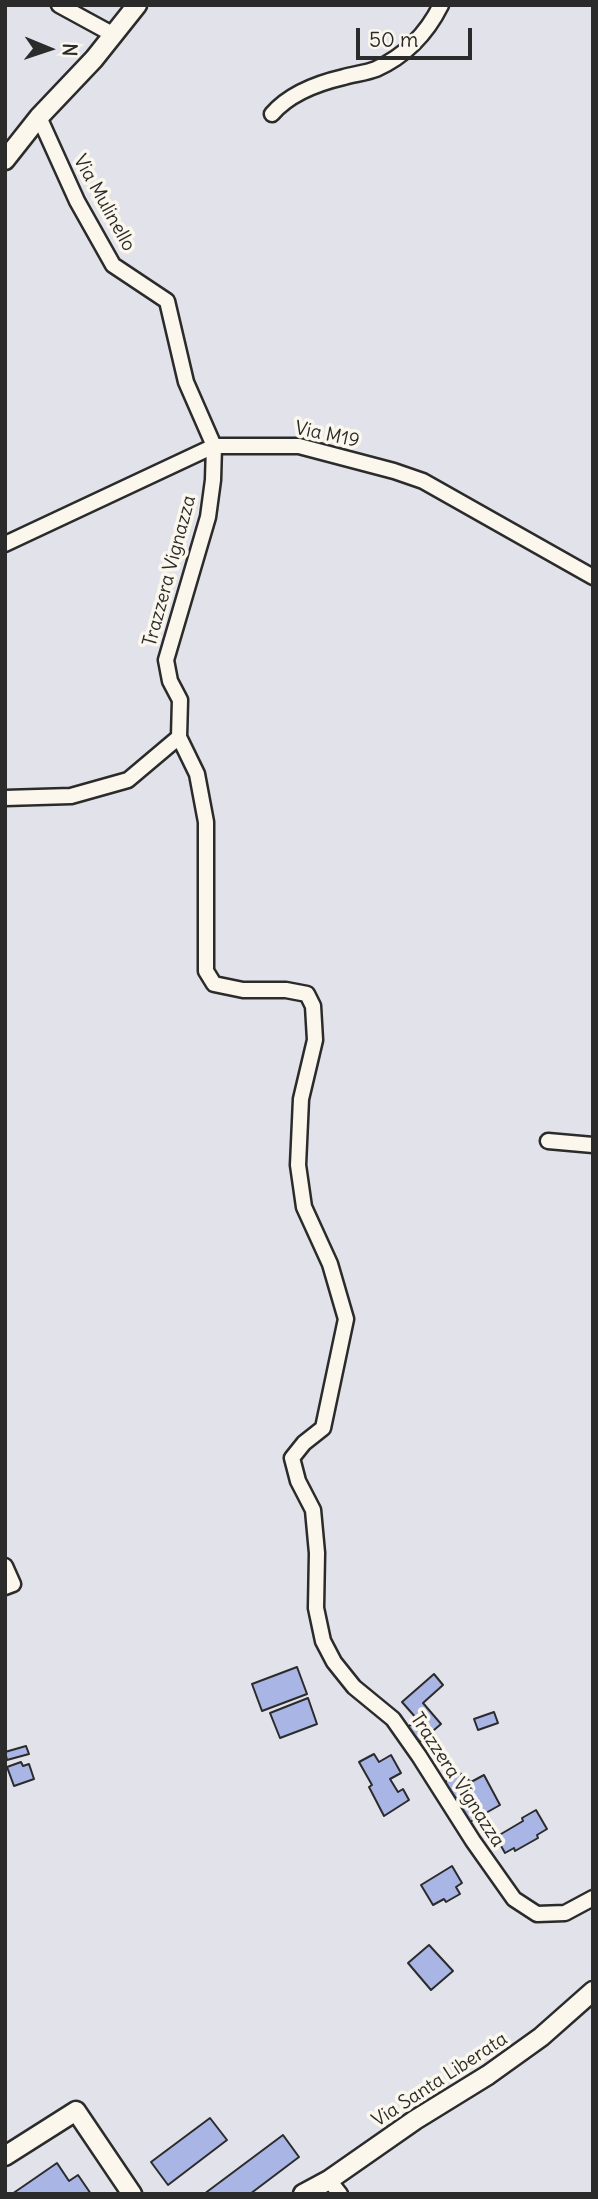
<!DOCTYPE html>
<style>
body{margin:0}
#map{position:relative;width:598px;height:2199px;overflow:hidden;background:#e2e3ea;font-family:Delius,sans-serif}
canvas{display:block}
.frame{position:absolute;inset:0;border:7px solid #2b2b2b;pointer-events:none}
.north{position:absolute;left:14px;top:14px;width:70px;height:70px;-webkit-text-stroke:5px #fbf7ec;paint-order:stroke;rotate:92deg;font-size:19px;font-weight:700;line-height:28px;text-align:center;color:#2b2b2b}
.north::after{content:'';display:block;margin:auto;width:24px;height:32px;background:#2b2b2b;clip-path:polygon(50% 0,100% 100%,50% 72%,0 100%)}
.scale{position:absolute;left:356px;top:28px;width:116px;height:32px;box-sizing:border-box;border:4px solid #2b2b2b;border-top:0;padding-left:9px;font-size:21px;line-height:24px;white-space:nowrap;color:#2b2b2b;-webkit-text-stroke:5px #fbf7ec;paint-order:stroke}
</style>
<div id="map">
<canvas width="598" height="2199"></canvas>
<div class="frame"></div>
<div class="north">N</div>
<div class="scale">50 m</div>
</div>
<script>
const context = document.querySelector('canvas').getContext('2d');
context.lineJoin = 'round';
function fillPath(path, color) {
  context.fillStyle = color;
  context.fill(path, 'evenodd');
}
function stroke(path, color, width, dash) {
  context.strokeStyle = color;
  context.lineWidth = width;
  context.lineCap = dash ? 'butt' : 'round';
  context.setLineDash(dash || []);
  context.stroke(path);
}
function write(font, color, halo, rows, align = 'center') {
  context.font = font + ' Delius,sans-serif';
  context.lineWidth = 7;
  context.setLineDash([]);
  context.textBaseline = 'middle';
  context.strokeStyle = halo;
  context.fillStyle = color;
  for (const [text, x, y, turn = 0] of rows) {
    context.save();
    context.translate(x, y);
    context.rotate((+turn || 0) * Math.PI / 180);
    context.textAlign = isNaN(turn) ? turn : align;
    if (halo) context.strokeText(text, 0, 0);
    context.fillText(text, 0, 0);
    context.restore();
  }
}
const building = new Path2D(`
 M297 1667 307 1694 262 1711 252 1684Z
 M434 1674 443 1685 423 1703 441 1724 420 1742 407 1728 417 1719 402 1702Z
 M308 1698 317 1724 280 1738 270 1713Z
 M494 1712 498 1723 478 1730 474 1719Z
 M26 1746 29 1754 7 1760 5 1752Z
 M374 1754 379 1762 391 1755 401 1773 390 1779 398 1792 403 1789 409 1800 384 1816 369 1787 372 1785 359 1762Z
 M21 1762 23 1766 29 1764 34 1779 14 1786 7 1767Z
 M453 1773H460L471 1782 484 1775 500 1805 468 1823 453 1795 447 1798 440 1788Z
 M536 1810 547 1829 537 1835 538 1838 515 1851 514 1848 505 1853 496 1837 523 1821 522 1818Z
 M452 1866 462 1883 456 1887 460 1894 446 1902 444 1899 433 1905 421 1885Z
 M429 1945 453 1971 431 1990 408 1963Z
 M210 2118 227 2140 168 2185 151 2162Z
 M283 2135 299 2157 250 2194H204Z
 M57 2163 69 2181 78 2175 91 2194H12Z`);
fillPath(building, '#a8b5e5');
stroke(building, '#2b2b2b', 2);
const minor = new Path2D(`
 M59 5 114 35
 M272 114C290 93 318 83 344 77 354 74 366 73 376 69 405 56 427 33 441 5
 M39 117 77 201 113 265 167 301 186 382 214 446 213 480 208 517 166 660 170 681 180 700 179 737 197 774 206 822V971L214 984 243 990H286L307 994 313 1006 315 1040 301 1099 298 1165 304 1207 330 1264 346 1319 323 1428 304 1443 292 1458 298 1481 313 1510 317 1553 316 1608 323 1641 334 1662 354 1687 393 1719 419 1756 473 1841 514 1899 537 1914 565 1913 593 1898
 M5 544 214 446H299L394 471 423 481 593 577
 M5 798 71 796 128 780 179 737
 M548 1141 593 1145
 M5 1566 13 1584 5 1587
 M329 2180 340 2194`);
const tertiary = new Path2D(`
 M5 160 39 117 94 59 137 5
 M5 2156 76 2111 132 2194
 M303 2194 329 2180 415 2120 488 2075 541 2037 593 1991`);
stroke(minor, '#2b2b2b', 19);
stroke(tertiary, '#2b2b2b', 23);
stroke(minor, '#fbf7ec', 14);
stroke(tertiary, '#fbf7ec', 18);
write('19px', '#2b2b2b', '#fbf7ec', [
 ["Via Mulinello",104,203,61],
 ["Via M19",327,435,12],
 ["Trazzera Vignazza",170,571,-75],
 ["Trazzera Vignazza",457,1780,57],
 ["Via Santa Liberata",440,2080,-33]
]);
</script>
